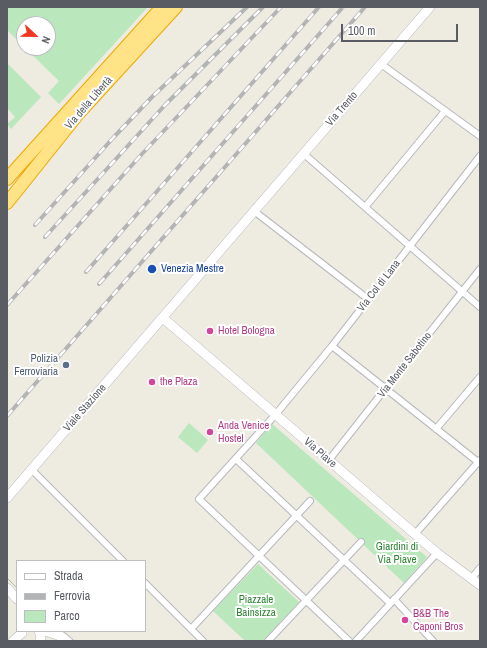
<!DOCTYPE html>
<meta charset="utf-8">
<style>
body{margin:0}
#map{position:relative;width:487px;height:648px;overflow:hidden;background:#eeebe1;font-family:"Archivo Narrow",sans-serif}
canvas{display:block}
.frame{position:absolute;inset:0;border:8px solid #595d63;pointer-events:none}
.legend{position:absolute;left:16px;top:560px;width:130px;height:72px;box-sizing:border-box;background:#fff;border:1px solid #bdbec1;margin:0;padding:5px 7px;list-style:none;font-size:12px;color:#595d63}
.legend li{display:flex;align-items:center;gap:8px;height:20px}
.legend b{width:20px;border:1px solid #bdbec1}
.north{position:absolute;left:16px;top:16px;width:40px;height:40px;box-sizing:border-box;background:#fff;border:1px solid #bdbec1;border-radius:50%;rotate:112deg;font-size:11px;font-weight:700;line-height:16px;text-align:center;color:#595d63}
.north::after{content:'';display:block;margin:auto;width:14px;height:18px;background:#f33621;clip-path:polygon(50% 0,100% 100%,50% 72%,0 100%)}
.scale{position:absolute;left:341px;top:24px;width:117px;height:18px;box-sizing:border-box;border:2px solid #595d63;border-top:0;padding-left:5px;font-size:12px;line-height:14px;white-space:nowrap;color:#595d63;-webkit-text-stroke:3px #fff;paint-order:stroke}
</style>
<div id="map">
<canvas width="487" height="648"></canvas>
<div class="frame"></div>
<ul class="legend">
<li><b style="height:5px;background:#fff"></b>Strada</li>
<li><b style="height:5px;background:#b3b4b4"></b>Ferrovia</li>
<li><b style="height:11px;background:#bbe7bc"></b>Parco</li>
</ul>
<div class="north">N</div>
<div class="scale">100 m</div>
</div>
<script>
const context = document.querySelector('canvas').getContext('2d');
context.lineJoin = 'round';
function fillPath(path, color) {
  context.fillStyle = color;
  context.fill(path, 'evenodd');
}
function stroke(path, color, width, dash) {
  context.strokeStyle = color;
  context.lineWidth = width;
  context.lineCap = dash ? 'butt' : 'round';
  context.setLineDash(dash || []);
  context.stroke(path);
}
function write(font, color, halo, rows, align = 'center') {
  context.font = font + ' "Archivo Narrow",sans-serif';
  context.lineWidth = 4;
  context.setLineDash([]);
  context.textBaseline = 'middle';
  context.strokeStyle = halo;
  context.fillStyle = color;
  for (const [text, x, y, turn = 0] of rows) {
    context.save();
    context.translate(x, y);
    context.rotate((+turn || 0) * Math.PI / 180);
    context.textAlign = isNaN(turn) ? turn : align;
    if (halo) context.strokeText(text, 0, 0);
    context.fillText(text, 0, 0);
    context.restore();
  }
}
fillPath(new Path2D(`
 M7 7H148L59 104 48 93 59 81 25 48H48V24H24V47L7 30Z
 M7 63 41 97 11 129 7 124 15 117 7 108Z
 M189 423 208 440 197 453 178 437Z
 M272 424 427 557 404 583 256 443Z
 M258 564 299 602 263 641H245L213 611Z`), '#bbe7bc');
const street = new Path2D(`
 M381 64 480 136
 M304 154 480 307
 M366 206 445 111
 M254 211 368 299
 M332 346 478 462
 M436 429 480 377
 M236 459 390 603
 M329 460 480 269
 M31 469 123 561
 M415 534 480 460
 M471 579 480 568
 M145 583 203 641
 M394 599 433 641
 M191 629 310 501
 M268 641 361 542
 M349 641 199 499 276 414 332 346 480 156
 M356 641 437 553`);
const secondary = new Path2D(`
 M163 318 437 553 480 585
 M7 498 430 7
 M7 588 17 599
 M39 631 41 636 40 641
 M46 631 60 636 69 641
 M13 641 22 633`);
const highway = new Path2D(`
 M7 179 162 7
 M7 203 78 114 176 7`);
stroke(street, '#b6b9be', 8);
stroke(secondary, '#b7bac1', 10);
stroke(highway, '#eea800', 14);
stroke(street, '#fff', 6);
stroke(secondary, '#fff', 9);
stroke(highway, '#ffe386', 12);
stroke(new Path2D(`
 M7 578 17 588
 M63 631 74 641`), '#b3b4b4', 1);
const rail = new Path2D(`
 M35 225 113 138 152 97 247 7
 M45 237 165 105 263 7
 M86 272 319 7
 M99 284 343 7
 M7 305 141 155 281 7
 M7 416 365 7`);
stroke(rail, '#b3b4b4', 4);
stroke(rail, '#fff', 2.5, [8]);
for (const [x, y, r, color] of [
 [152,269,5,"#1a4fb4"],
 [210,331,4,"#d1479c"],
 [66,365,4,"#5c6f8a"],
 [152,382,4,"#d1479c"],
 [210,432,4,"#d1479c"],
 [405,620,4,"#d1479c"]
]) {
  const dot = new Path2D();
  dot.arc(x, y, r, 0, 2 * Math.PI);
  context.fillStyle = color;
  context.fill(dot);
  stroke(dot, '#fff', 1.5);
}
write('11px', '#595d63', '#fff', [
 ["Via della Libertà",89,103,-49],
 ["Via Trento",342,109,-49],
 ["Via Col di Lana",379,286,-52],
 ["Via Monte Sabotino",405,365,-52],
 ["Viale Stazione",85,408,-49],
 ["Via Piave",320,453,41]
]);
write('11px', '#164399', '#fff', [
 ["Venezia Mestre",161,269]
], 'left');
write('11px', '#b23c85', '#fff', [
 ["Hotel Bologna",218,331],
 ["the Plaza",160,382],
 ["Anda Venice",218,426],
 ["Hostel",218,439],
 ["B&B The",413,614],
 ["Caponi Bros",413,627]
], 'left');
write('11px', '#4e5e75', '#fff', [
 ["Polizia",58,359],
 ["Ferroviaria",58,372]
], 'right');
write('11px', '#2f8435', '#fff', [
 ["Giardini di",397,547],
 ["Via Piave",397,560],
 ["Piazzale",256,600],
 ["Bainsizza",256,613]
]);
</script>
